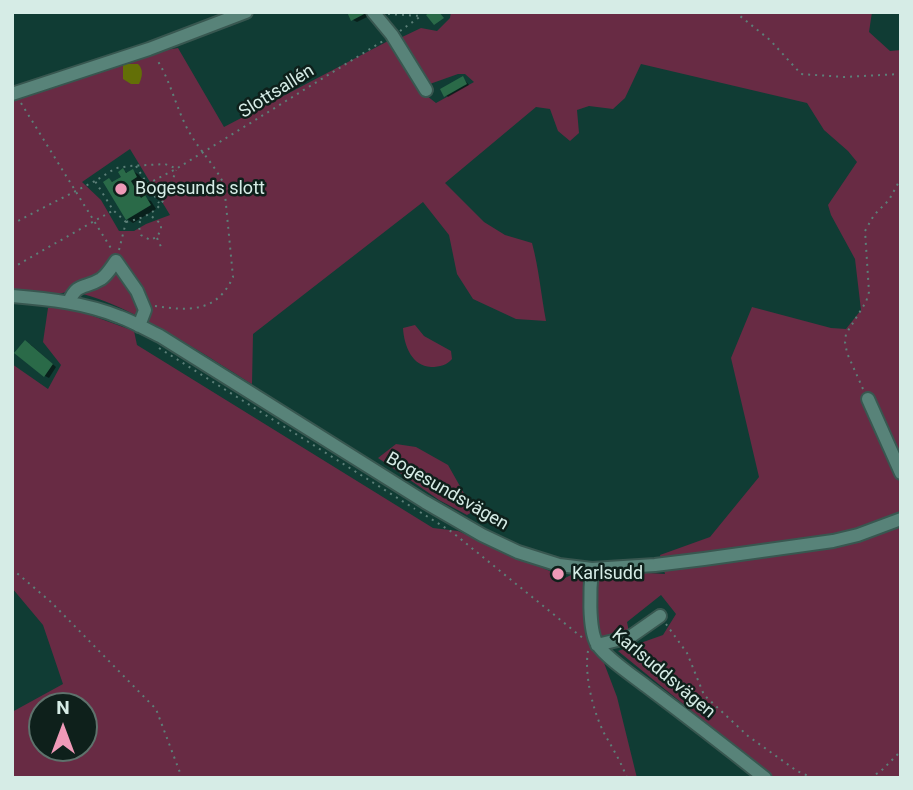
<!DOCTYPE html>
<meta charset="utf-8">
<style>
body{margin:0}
#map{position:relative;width:913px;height:790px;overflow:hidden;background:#103c34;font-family:Roboto,sans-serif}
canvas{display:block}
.frame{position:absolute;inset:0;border:14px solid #d6ece6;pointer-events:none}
.north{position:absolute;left:28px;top:692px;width:70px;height:70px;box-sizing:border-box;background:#0e201b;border:2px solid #5e726c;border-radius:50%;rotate:0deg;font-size:19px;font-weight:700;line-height:28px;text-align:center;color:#d6ece6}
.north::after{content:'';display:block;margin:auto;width:24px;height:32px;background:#ef9ab8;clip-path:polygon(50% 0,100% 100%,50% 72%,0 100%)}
</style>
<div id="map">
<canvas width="913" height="790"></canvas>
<div class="frame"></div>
<div class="north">N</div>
</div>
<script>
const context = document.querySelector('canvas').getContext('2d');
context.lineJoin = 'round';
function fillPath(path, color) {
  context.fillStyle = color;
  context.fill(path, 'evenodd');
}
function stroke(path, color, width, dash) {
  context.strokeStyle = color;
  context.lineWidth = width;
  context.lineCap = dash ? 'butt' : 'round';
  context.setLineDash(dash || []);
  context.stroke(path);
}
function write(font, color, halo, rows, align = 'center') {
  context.font = font + ' Roboto,sans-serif';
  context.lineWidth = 5;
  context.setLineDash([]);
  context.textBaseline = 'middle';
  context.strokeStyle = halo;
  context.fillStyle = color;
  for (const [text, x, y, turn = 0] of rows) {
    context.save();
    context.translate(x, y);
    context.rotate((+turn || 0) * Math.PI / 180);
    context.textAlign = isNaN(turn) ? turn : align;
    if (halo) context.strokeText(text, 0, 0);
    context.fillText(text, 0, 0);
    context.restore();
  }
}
fillPath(new Path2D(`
 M451 12H872L869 32 890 51 901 50V778H774L618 651 663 635 676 614 661 595 627 622 629 632 598 637 593 598 598 573 632 572 665 574 660 555 710 537 759 477 731 358 752 307 831 328 846 329 861 310 855 259 831 215 828 205 857 162 848 151 824 130 807 103 641 64 625 98 613 109 589 106 577 110 579 133 570 141 558 131 550 109 536 107 445 183 484 222 505 235 532 243C539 269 541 295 546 321L516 319 473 299 457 274 449 235 423 202 253 334 252 384C219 364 93 279 59 294L12 291V101L154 52 178 48 224 127 390 40 427 96 436 103 474 82 465 74H458L427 85 400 38 421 28 437 31 450 18ZM130 149 170 215 146 224 134 231H119L101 200 82 182Z
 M48 308H71L134 331 137 345 433 528 458 531 552 572 561 580 571 575 579 577 584 582 586 600 601 655 617 697 637 778H12V712L63 684 43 625 12 588V364L48 389 61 365 43 342ZM42 706H84V748H42Z
 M415 325 424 336 451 351 452 359C447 365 440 367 431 367 412 366 404 346 403 328Z
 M396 444 416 447 448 465 474 511 467 515 439 500 378 458Z`), '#682b44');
fillPath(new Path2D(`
 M123 64H138C144 70 142 77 139 84H131L123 79Z`), '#636f07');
fillPath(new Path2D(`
 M349 12H369L371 15 357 22 353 20Z
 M463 78 469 85 448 97 446 95Z
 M123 170 129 174 133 171 139 175 143 180 136 184 144 198 151 201 156 209 133 223 127 219 109 180 115 183 123 177Z
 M30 344 56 367 49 378 45 376Z`), '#0007');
fillPath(new Path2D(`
 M347 12H368L351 21Z
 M430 12H439L444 18 434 25 426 15Z
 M463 76 467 84 444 97 440 89Z
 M123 168 126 173 133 169 137 177 131 181 141 198 145 195 151 205 126 220 103 182 109 178 112 182 121 177 118 172Z
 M25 340 53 364 44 377 14 353Z`), '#2a6a48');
const minor = new Path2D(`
 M373 12 392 35 426 90
 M12 94 149 49 246 12
 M12 296C49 299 86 303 120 317 134 322 147 330 160 336L425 502 482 535 518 552 559 565 592 569 655 565 704 559 833 541 858 535 901 519
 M69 302C77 282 85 289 101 279 107 275 111 268 116 261L137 291 145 310 139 326
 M868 399 901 473
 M592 569C590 586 588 629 597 644 605 657 633 676 646 686 686 716 726 747 765 778
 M597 645 630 637 660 616`);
stroke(minor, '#385750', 16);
stroke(new Path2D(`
 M735 12 770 40 801 74 844 77 901 74
 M388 14 420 16
 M400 31 421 16 420 12
 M21 103 112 250
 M136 166 159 203
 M147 184 176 169 383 41
 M140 221 139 227 141 235 150 240 157 237 161 230V224L150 215
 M126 222 113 210 95 181 116 168 130 166 165 164 175 168
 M126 222C160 215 166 201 176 170
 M12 224 95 181
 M157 238 162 249
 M119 250 126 222
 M12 268 112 211
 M155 306C188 311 217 313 233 277L224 184C213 162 195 146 185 124 174 101 170 80 156 58
 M159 348 415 509
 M863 389 847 353 845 342 846 334 866 302 869 292 865 231 874 215 889 200 901 178
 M420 512 452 532 584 639
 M12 569 51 602 156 709 182 778
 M666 624 687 653 704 695 748 736 797 771 813 778
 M588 651C584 675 593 711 604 733 612 747 621 762 627 778
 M870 778 881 771 901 751`), '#5c7f78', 2, [2, 5]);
stroke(minor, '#588379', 12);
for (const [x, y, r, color] of [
 [121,189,7,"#ef9ab8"],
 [558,574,7,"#ef9ab8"]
]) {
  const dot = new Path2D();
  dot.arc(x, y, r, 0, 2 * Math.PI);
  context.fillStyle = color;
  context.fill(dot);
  stroke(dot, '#0e201b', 2.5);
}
write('18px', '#d6ece6', '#0e201b', [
 ["Slottsallén",277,92,-32],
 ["Bogesundsvägen",447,492,30],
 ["Karlsuddsvägen",663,674,40]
]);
write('18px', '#d6ece6', '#0e201b', [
 ["Bogesunds slott",135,189],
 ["Karlsudd",572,574]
], 'left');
</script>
